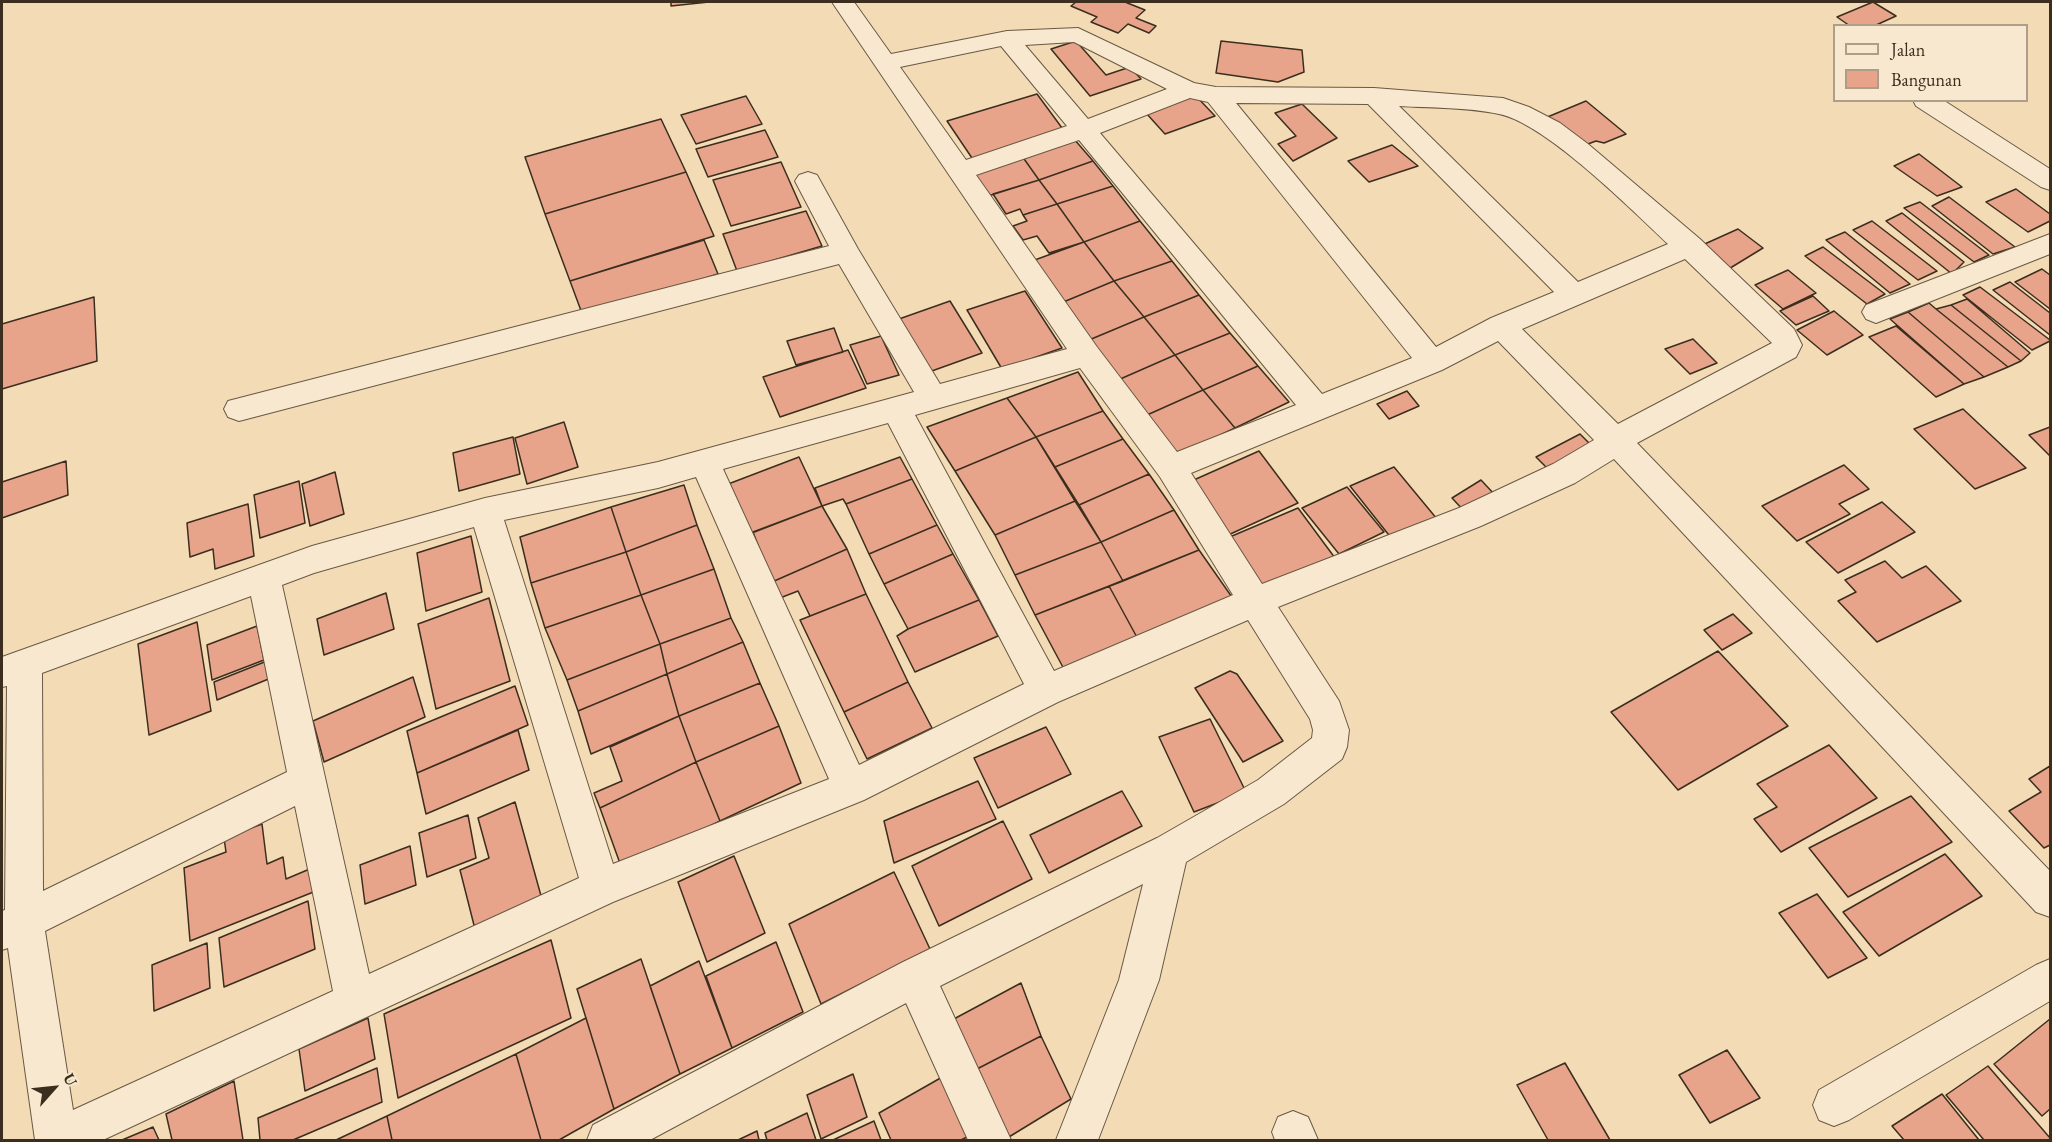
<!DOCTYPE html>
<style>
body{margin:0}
#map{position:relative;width:2052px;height:1142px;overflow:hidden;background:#f3dbb5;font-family:"EB Garamond",serif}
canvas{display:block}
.frame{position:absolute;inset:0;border:3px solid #3b2e1e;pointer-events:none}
.legend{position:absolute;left:1833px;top:24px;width:195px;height:78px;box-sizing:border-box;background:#f7e8cf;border:2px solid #ac9e88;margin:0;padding:8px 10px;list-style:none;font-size:18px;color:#3b2e1e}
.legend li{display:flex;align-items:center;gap:12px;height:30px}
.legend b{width:30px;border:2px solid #ac9e88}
.north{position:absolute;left:24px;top:1058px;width:60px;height:60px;-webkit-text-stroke:4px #f7e8cf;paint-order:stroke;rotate:63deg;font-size:16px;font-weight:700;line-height:24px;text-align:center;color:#3b2e1e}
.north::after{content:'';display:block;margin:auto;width:21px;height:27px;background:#3b2e1e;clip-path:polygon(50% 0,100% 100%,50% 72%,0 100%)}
</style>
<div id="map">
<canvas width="2052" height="1142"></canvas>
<div class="frame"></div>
<ul class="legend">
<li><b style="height:8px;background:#f7e8cf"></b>Jalan</li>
<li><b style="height:16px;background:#e8a48a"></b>Bangunan</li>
</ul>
<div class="north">U</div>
</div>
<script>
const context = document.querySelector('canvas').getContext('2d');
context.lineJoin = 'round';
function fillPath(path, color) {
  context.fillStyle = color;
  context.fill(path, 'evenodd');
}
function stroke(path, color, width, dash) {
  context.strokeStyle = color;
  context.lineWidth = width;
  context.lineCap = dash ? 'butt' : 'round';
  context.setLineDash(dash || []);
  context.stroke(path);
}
const building = new Path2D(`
 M671 2H709L671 6Z
 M1076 2H1125L1145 10 1136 18 1156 26 1149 33 1128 24 1118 33 1091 22 1097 17 1071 6Z
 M1873 2 1896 16 1874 26H1850L1837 17Z
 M1076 41 1106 75 1130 67 1141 79 1090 96 1051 49Z
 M1221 41 1302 50 1304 72 1278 82 1216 73Z
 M1037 94 1065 132 974 161 947 121Z
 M1195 95 1215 116 1165 134 1146 113Z
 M746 96 762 124 696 144 681 115Z
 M1586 101 1626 134 1604 143 1596 141 1580 147 1545 118Z
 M1302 104 1337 138 1293 161 1278 144 1296 136 1275 113Z
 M661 119 686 172 545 214 525 157Z
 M765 130 778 157 708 177 696 149Z
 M1074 139 1093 161 1039 180 1022 156Z
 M1392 145 1418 166 1369 182 1348 161Z
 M1919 154 1962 187 1937 196 1894 166Z
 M1022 156 1039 180 988 196 972 172Z
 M1093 161 1113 186 1057 204 1039 180Z
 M781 162 801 207 731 226 713 180Z
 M686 172 714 236 570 281 545 214Z
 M1039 180 1057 204 1023 215 1020 209 1006 214 993 194Z
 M1113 186 1140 221 1084 242 1057 204Z
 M2016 189 2050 214V221L2028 232 1986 202Z
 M1949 197 2015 247 1993 254 1932 206Z
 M1920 202 1989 255 1974 262 1904 208Z
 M1057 204 1084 242 1049 253 1037 236 1023 240 1013 226 1027 221 1023 215Z
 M806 211 822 246 737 271 723 234Z
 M1902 213 1964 262 1952 274 1886 221Z
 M1140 221 1172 261 1114 281 1084 242Z
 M1872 221 1937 271 1918 280 1853 230Z
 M1738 229 1763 248 1727 270 1698 247Z
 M1845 232 1910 284 1890 293 1826 240Z
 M704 240 718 274 583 316 570 281Z
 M1084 242 1114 281 1061 303 1032 261Z
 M1823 247 1885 294 1867 304 1805 256Z
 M1172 261 1199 295 1144 317 1114 281Z
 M2042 269 2050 275V309L2015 282Z
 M1788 270 1816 293 1783 309 1755 285Z
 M1114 281 1144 317 1089 340 1061 303Z
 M2010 282 2050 313V335L1993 290Z
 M1980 287 2050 340V341L2032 350 1963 295Z
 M1025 291 1062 348 1002 369 967 310Z
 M1199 295 1230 333 1175 355 1144 317Z
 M1813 296 1829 311 1796 325 1780 311Z
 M94 297 97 361 2 389V324Z
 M1967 299 2030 353 2021 361 1951 305Z
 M950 301 982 353 929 372 899 319Z
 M1929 303 1936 309 2008 367 1984 377 1908 312Z
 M1951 305 2021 361 2008 367 1936 309Z
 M1834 311 1863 335 1827 355 1797 330Z
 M1908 312 1984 377 1964 384 1890 319Z
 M1144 317 1175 355 1118 380 1089 340Z
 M1896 326 1964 384 1936 397 1869 337Z
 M834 328 843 352 796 365 787 341Z
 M1230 333 1258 366 1203 390 1175 355Z
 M881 336 899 375 867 384 850 345Z
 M1693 339 1717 363 1690 374 1665 349Z
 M848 350 866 388 780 417 763 377Z
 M1175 355 1203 390 1147 415 1118 380Z
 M1258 366 1289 402 1235 428 1203 390Z
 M1078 372 1103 411 1036 437 1007 398Z
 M1203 390 1235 428 1178 455 1147 415Z
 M1407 391 1419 406 1389 419 1377 404Z
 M1007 398 1036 437 955 471 927 427Z
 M1963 409 2026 468 1975 489 1914 429Z
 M1103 411 1123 439 1055 467 1036 437Z
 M564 422 578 467 527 484 515 438Z
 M2050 427V456L2029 435Z
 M1580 434 1595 449 1551 472 1536 457Z
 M513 437 520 474 459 491 453 453Z
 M1036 437 1075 501 995 535 955 471Z
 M1123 439 1149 474 1079 505 1055 467Z
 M1259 451 1298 503 1226 536 1187 483Z
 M799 457 822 506 744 536 723 486Z
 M900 457 912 479 846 504 843 499 822 506 815 488Z
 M66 461 68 495 2 518V482Z
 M1844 465 1869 489 1839 504 1850 514 1797 541 1762 506Z
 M1394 467 1437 519 1392 539 1350 486Z
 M335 472 344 514 310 526 302 484Z
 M1149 474 1174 510 1101 542 1079 505Z
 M912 479 937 525 869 554 846 504Z
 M1481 480 1495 495 1465 512 1452 498Z
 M299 481 305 523 260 538 254 495Z
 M684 485 697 525 626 552 611 507Z
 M1347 487 1384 532 1339 554 1302 508Z
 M1075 501 1101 542 1015 575 995 535Z
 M1882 502 1915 532 1838 573 1806 542Z
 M248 504 254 556 215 569 213 549 190 557 187 523Z
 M822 506 847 549 772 582 753 532Z
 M611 507 626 552 531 583 520 537Z
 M1298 508 1335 558 1260 590 1225 539Z
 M1174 510 1199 550 1123 581 1101 542Z
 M697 525 714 569 641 595 626 552Z
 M937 525 953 554 884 584 869 554Z
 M471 536 482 592 426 611 417 553Z
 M1101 542 1123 581 1035 615 1015 575Z
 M847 549 866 594 810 616 798 591 780 598 772 582Z
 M1199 550 1234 600 1139 641 1109 586Z
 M626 552 641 595 545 628 531 583Z
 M953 554 979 600 908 629 884 584Z
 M1885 561 1902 578 1926 566 1961 601 1877 642 1838 601 1856 592 1845 580Z
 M714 569 731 618 660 644 641 595Z
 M1109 586 1139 641 1065 671 1035 615Z
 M386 593 394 629 324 655 317 619Z
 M866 594 908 682 844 712 800 620Z
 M641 595 660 644 567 680 545 628Z
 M489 598 510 681 436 709 418 624Z
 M979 600 998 636 915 672 897 636 908 629Z
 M1733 614 1752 633 1722 650 1704 630Z
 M731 618 743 642 667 674 660 644Z
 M197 622 211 711 149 735 138 644Z
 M257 626 264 660 212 680 207 645Z
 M743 642 760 683 679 716 667 674Z
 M660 644 667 674 578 711 567 680Z
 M1718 651 1788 726 1678 790 1611 712Z
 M267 661 271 678 217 700 214 682Z
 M1230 671 1237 674 1283 741 1243 762 1195 688Z
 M667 674 679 716 591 754 578 711Z
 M413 677 425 717 324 762 313 721Z
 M908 682 932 728 867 759 844 712Z
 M760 683 779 726 696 762 679 716Z
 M515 686 528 725 417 773 407 731Z
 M679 716 696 762 600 808 594 793 622 781 610 747Z
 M1210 719 1246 792 1194 812 1159 737Z
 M779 726 801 783 720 821 696 762Z
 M1046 727 1071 774 998 808 974 758Z
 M518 730 529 770 426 814 417 773Z
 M1829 745 1877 798 1781 852 1754 819 1777 807 1757 784Z
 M696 762 720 821 622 869 600 808Z
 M2050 766V845L2044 848 2009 811 2041 792 2029 779Z
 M978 781 996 819 894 863 884 821Z
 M1122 791 1142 826 1049 873 1030 835Z
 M1911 796 1952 842 1848 897 1809 848Z
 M515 802 543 903 476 933 460 870 489 858 478 818Z
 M468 815 476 858 427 877 419 833Z
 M1003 821 1032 879 939 926 912 866Z
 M262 824 267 864 283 857 286 879 312 868 316 891 190 941 184 868 226 852 224 838Z
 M410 846 416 885 365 904 360 865Z
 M1945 854 1982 896 1879 956 1843 912Z
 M734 856 765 933 707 962 678 882Z
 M894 872 930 949 821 1004 789 924Z
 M1817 894 1867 958 1828 978 1779 913Z
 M308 901 315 949 224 987 219 938Z
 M551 940 571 1018 398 1098 384 1014Z
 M776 942 803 1012 732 1048 706 976Z
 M207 943 210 988 154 1011 152 965Z
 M641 959 680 1074 614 1109 577 989Z
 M699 961 732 1048 680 1074 650 986Z
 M1021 983 1041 1036 975 1070 952 1020Z
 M368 1018 375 1059 305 1091 299 1049Z
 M586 1018 614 1109 559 1140H541L516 1054Z
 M2050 1019V1109L2042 1116 1994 1064Z
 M1041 1036 1071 1099 1004 1140 975 1070Z
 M1727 1050 1760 1098 1710 1123 1679 1075Z
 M516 1054 541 1140H392L387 1116Z
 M1565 1063 1610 1140H1548L1517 1085Z
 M1988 1066 2050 1138V1140H1984L1946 1095Z
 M377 1068 382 1102 293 1140H260L258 1118Z
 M853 1074 867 1117 821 1139 807 1095Z
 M944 1076 971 1135 961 1140H891L879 1113Z
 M234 1081 243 1140H172L166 1114Z
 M1942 1094 1979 1140H1904L1892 1126Z
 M807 1113 816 1140H767L765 1133Z
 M387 1116 392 1140H336Z
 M874 1121 881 1140H833Z
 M153 1127 159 1140H122Z
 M757 1131 759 1140H738Z`);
fillPath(building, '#e8a48a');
stroke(building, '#3b2e1e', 1.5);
const minor = new Path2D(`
 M832 2H854L891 54 1007 31 1078 28 1194 83 1216 87 1374 88 1503 98 1529 107 1560 123 1588 144 1700 239 1794 329 1802 345 1796 357 1637 443 2050 871V917L2036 912 1614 459 1575 483 1481 526 1278 607 1339 701 1349 730 1347 747 1342 759 1284 804 1186 862 1159 980 1098 1140H1056L1119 980 1143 884 940 986 1011 1140H968L906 1003 650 1140H587L593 1125 901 963 1157 838 1258 780 1312 738 1313 730 1310 719 1248 620 1058 702 864 800 613 902 103 1140H35L8 948 2 950V911L5 910 7 686 2 687V657L312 546 485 498 658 462 914 392 839 264 239 421 228 417 224 409 228 401 829 246 795 181 799 175 808 172 817 175 858 249 940 384 1067 349ZM1074 42 1167 89 1088 119 1025 45ZM1001 46 1067 126 966 160 900 67ZM1190 98 1208 102 1412 358 1322 394 1100 133ZM1236 103 1368 104 1554 292 1491 318 1436 347ZM1399 106C1431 108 1467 107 1499 114 1545 123 1632 210 1668 244L1578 282ZM1079 140 1296 405 1177 452 1097 347 976 175ZM1685 259 1772 343 1618 424 1522 329ZM1498 341 1594 440 1553 464 1459 508 1262 584 1191 473 1442 370ZM1080 368 1160 477 1233 595 1054 671 915 415ZM888 423 1024 684 859 765 723 469ZM696 477 829 779 613 864 504 520 658 488ZM474 527 579 878 369 974 282 585 314 573ZM251 596 287 772 43 891 42 673ZM295 806 333 991 73 1110 45 931Z
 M1913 100H1943L2050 169V190L2041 187 1916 106Z
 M2050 234V254L1876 323 1866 319 1862 312 1866 305Z
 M2050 959V1001L1849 1120 1834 1126 1819 1120 1813 1105 1819 1090 2036 965Z
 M1293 1111 1308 1117 1318 1140H1275L1272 1132 1278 1117Z`);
stroke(minor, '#695944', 2);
fillPath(minor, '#f7e8cf');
</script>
